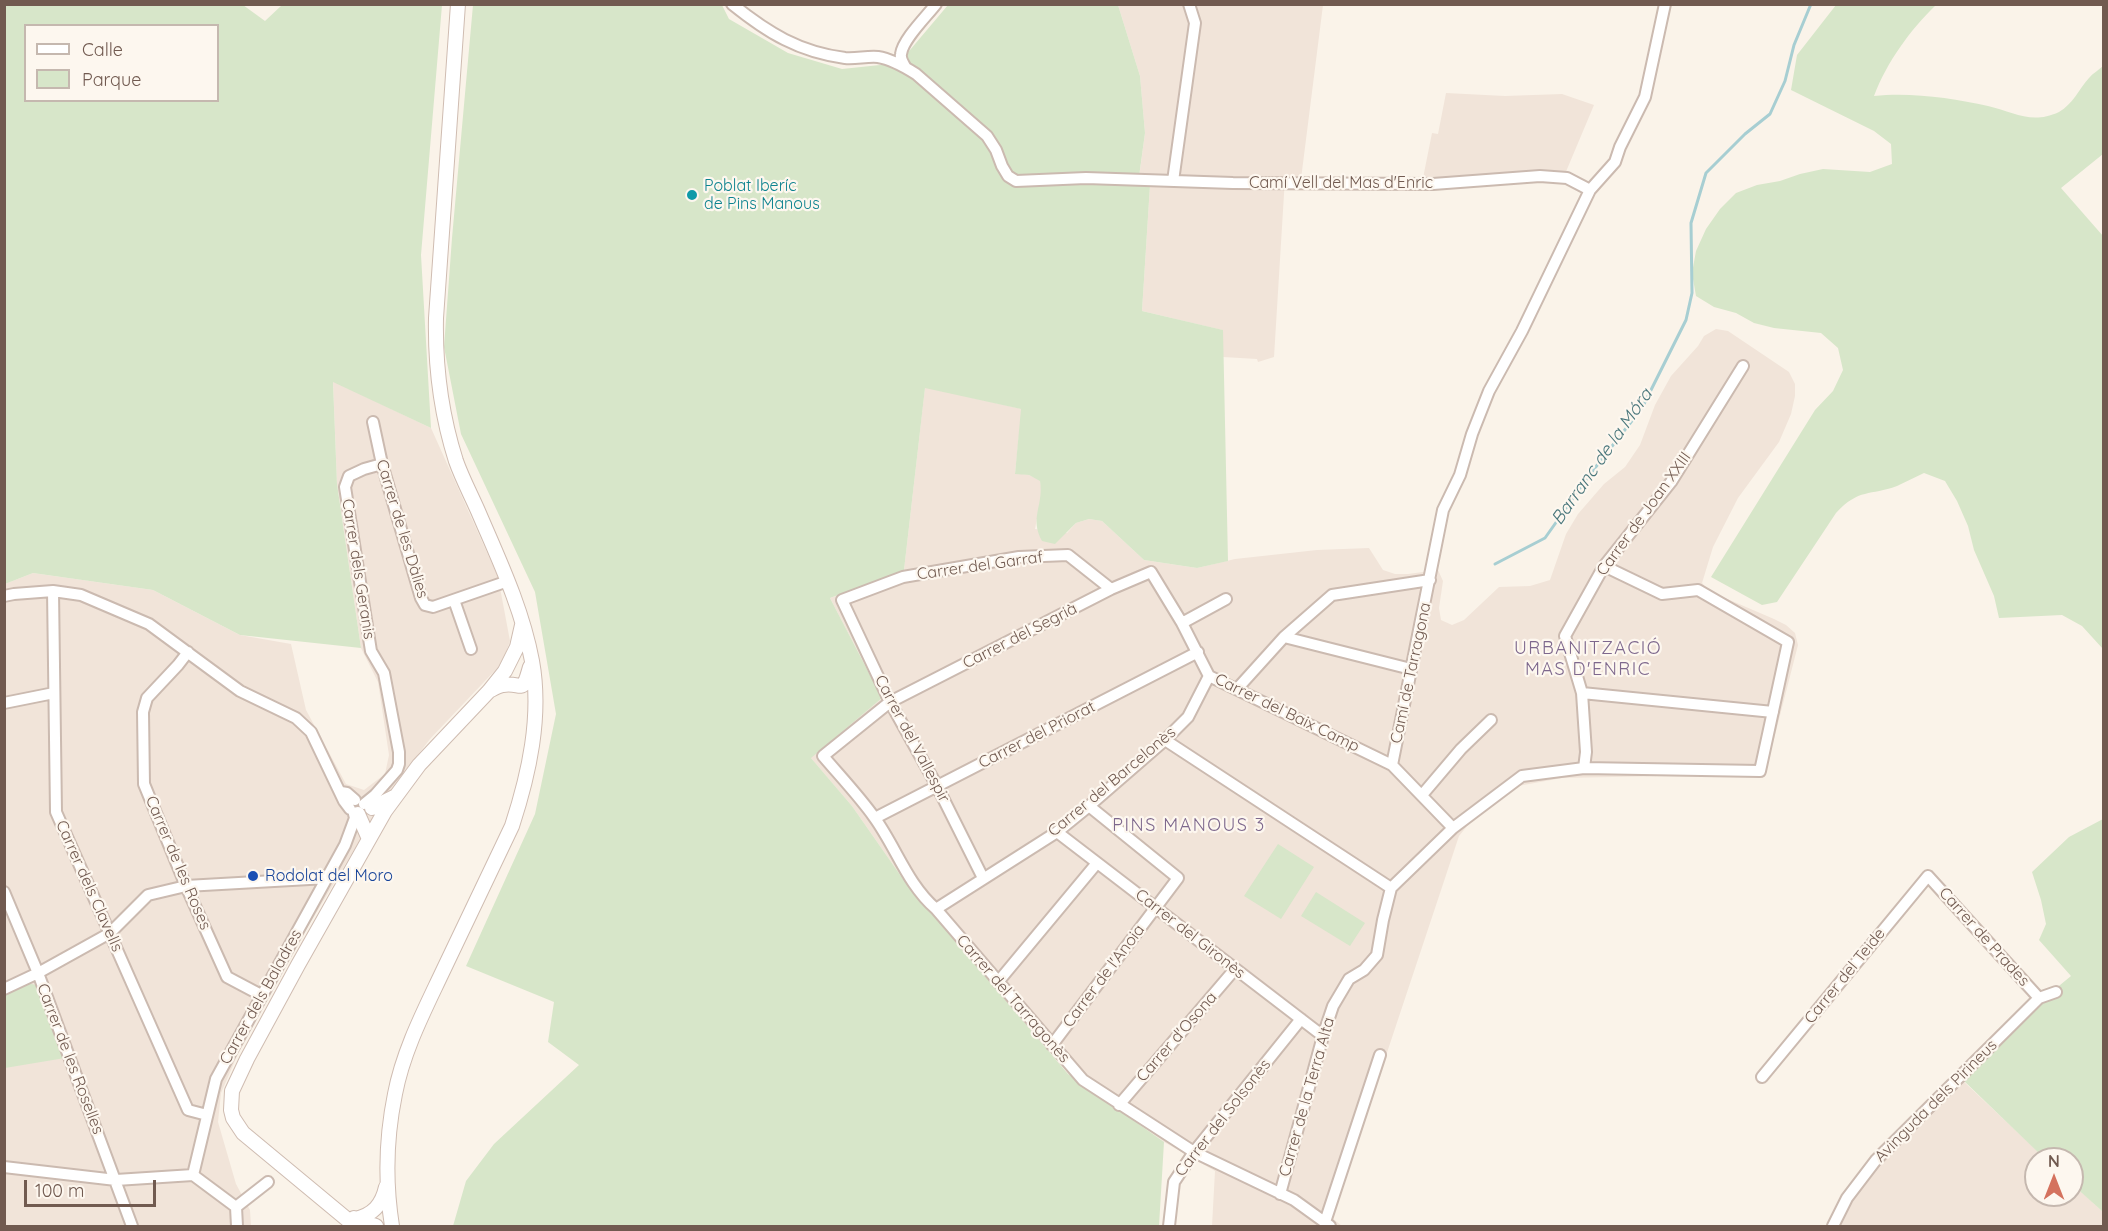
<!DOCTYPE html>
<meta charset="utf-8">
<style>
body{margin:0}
#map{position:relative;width:2108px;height:1231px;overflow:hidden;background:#faf3e9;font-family:Quicksand,sans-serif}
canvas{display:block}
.frame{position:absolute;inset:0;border:6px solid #715a50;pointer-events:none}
.legend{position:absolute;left:24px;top:24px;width:195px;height:78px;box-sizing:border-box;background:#fdf7ef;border:2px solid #c5b8af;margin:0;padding:8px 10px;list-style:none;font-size:18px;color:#715a50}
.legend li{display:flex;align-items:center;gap:12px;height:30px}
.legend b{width:30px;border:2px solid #c5b8af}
.north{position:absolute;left:2024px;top:1147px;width:60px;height:60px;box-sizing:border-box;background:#fdf7ef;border:2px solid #c5b8af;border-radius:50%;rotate:0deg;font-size:16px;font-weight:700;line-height:24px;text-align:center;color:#715a50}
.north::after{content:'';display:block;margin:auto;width:21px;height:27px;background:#d4725e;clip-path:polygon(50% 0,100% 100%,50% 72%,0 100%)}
.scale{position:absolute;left:24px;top:1180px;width:132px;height:27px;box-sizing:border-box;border:3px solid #715a50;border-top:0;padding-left:8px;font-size:18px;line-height:21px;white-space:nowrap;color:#715a50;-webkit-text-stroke:4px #fdf7ef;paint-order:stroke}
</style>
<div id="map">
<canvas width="2108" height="1231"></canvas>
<div class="frame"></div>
<ul class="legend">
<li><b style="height:8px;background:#fff"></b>Calle</li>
<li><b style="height:16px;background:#d7e6c9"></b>Parque</li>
</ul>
<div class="north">N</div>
<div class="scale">100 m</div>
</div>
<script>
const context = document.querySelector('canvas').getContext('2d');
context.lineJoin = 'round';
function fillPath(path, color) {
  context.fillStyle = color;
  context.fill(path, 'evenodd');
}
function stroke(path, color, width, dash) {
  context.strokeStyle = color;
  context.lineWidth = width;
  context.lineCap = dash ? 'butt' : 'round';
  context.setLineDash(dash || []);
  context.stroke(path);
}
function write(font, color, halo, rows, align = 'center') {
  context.font = font + ' Quicksand,sans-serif';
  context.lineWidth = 4.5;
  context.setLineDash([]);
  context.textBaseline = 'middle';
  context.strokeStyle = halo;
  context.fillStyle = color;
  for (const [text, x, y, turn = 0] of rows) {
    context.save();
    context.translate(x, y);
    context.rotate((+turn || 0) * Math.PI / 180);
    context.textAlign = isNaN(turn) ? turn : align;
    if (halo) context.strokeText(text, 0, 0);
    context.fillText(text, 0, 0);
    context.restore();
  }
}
fillPath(new Path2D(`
 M1118 5H1323L1301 179 1285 178 1274 357 1258 362 1257 359 1223 357 1222 330 1142 311 1150 185H1138L1145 133 1140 76Z
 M1446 93 1505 96 1562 94 1594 105 1565 174 1423 178 1432 133 1438 134Z
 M1716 329 1728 331 1789 372 1795 384V396L1791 414 1779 442 1738 498 1713 547 1702 583 1711 592 1774 619 1786 625 1795 633 1798 645 1765 774 1562 778 1518 786 1506 795 1485 804 1459 836 1332 1218 1342 1226H1212L1215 1171 1164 1142 1069 1074 903 879 852 806 810 757 882 698 830 598 904 570 925 387 1022 409 1015 473 1029 475 1040 480 1042 492 1035 529 1067 533 1076 523 1089 519 1102 521 1144 560 1197 568 1235 559 1317 550 1369 548 1383 570 1395 574H1408L1438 570 1443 581 1439 608 1441 620 1452 625 1464 620 1499 587 1530 586 1550 580 1566 534 1578 514 1604 484 1625 467 1640 445 1655 405 1671 376 1698 346 1704 336Z
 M333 381 431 428 498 577 510 641 502 663 430 739 385 798 254 1017 221 1093 218 1122 236 1184 250 1210 251 1226H5V584L33 573 153 590 240 635 291 644 306 710 346 784 364 790 385 774 389 755 378 682 361 648 337 484Z
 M1961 1079 2046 1159H2036V1195H2072V1183L2104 1213 2103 1226H1838L1848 1205 1870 1174Z`), '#f1e4d9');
fillPath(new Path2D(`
 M5 4 243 5 265 21 282 5H442L421 255 431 428 333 382 337 484 361 648 240 635 153 590 33 573 5 584ZM26 26H218V100H26Z
 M473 5H722L729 19 788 53 842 69 899 63 948 5H1118L1140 76 1145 133 1138 184 1150 185 1142 311 1223 330 1228 561 1197 568 1144 560 1102 521 1089 519 1076 523 1055 544 1042 541C1029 517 1044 506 1040 481L1029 475 1015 474 1021 409 925 388 904 570 830 598 882 698 811 758 852 806 903 879 1068 1074 1164 1142 1159 1226H453L466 1181 494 1144 579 1065 548 1042 554 1002 466 966 535 814 556 714 535 592 461 434 444 347 452 238Z
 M1836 5H1936C1910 30 1887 62 1874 96 1910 92 1953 98 1988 106 2014 112 2031 125 2059 112 2073 104 2079 89 2089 78 2093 73 2099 70 2103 66V154L2061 188 2103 236V649L2082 626 2062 615 1999 618 1994 596 1974 550 1968 526 1957 501 1945 481 1924 473C1915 477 1906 482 1897 486 1870 496 1859 488 1836 513L1777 602 1762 605 1711 577 1815 410 1833 391 1843 370 1838 348 1821 333 1774 328 1754 323 1736 313 1714 307 1696 296 1692 273 1696 251 1706 229 1720 209 1736 193 1757 185 1780 181 1800 174 1823 169 1870 172 1892 164 1891 144 1874 131 1791 90 1797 55Z
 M2103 819V1212L2072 1184V1159H2045L1963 1080 2043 999 2071 976 2039 940 2046 924 2041 900 2032 872 2069 837Z
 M1278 844 1314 867 1281 919 1244 896Z
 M1316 892 1365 923 1350 946 1301 916Z
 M27 983 36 985 65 1058 5 1068V994Z`), '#d7e6c9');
stroke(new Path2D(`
 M1495 564 1545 538 1591 473 1642 408 1686 320 1692 293 1691 223 1706 173 1745 134 1770 114 1785 81 1794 45 1811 4`), '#a7ced2', 3);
const minor = new Path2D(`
 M732 4C768 33 799 52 845 58 856 59 867 56 878 57 891 59 905 67 916 74L987 136 996 150 1002 166 1008 176 1016 181 1086 178 1233 183 1433 184 1540 176 1567 178 1590 190
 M906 68C903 63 900 59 901 54 903 39 927 16 936 4
 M1173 181 1195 23 1189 4
 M373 422 382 464 421 598 425 605 433 607 508 581
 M53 591 56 812 188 1110 207 1115
 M4 596 14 594 53 591 81 595 149 624 240 691 296 718 311 732 344 801 350 809
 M454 600 471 649
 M1182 623 1226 599
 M1284 637 1411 669
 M188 652 178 665 147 698 143 712 144 784 186 886 227 977 261 995
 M1237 689 1284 637 1332 595 1430 580
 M1582 693 1773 712
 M4 703 54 693
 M1165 740 1391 888
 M1392 765 1443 510 1460 475 1472 434 1489 391 1522 331 1590 190 1615 162 1620 147 1645 97 1665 4
 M1584 768 1760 771 1788 642 1698 590 1662 594 1604 566
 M341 792 347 793 355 800
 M1422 795 1461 749 1491 720
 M364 804 375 795 397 770 399 764V752L384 673 371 651 345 487 349 476 364 469 382 464
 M875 818 1198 652
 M1057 832 1323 1036
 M983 878 937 786 890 702 842 600 903 577 1019 557 1068 555 1111 589
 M4 892 38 973 132 1226
 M936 909 1057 832 1089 806 1165 740 1188 717 1209 676
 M998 982 1097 863
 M4 989 38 973 110 933 148 895 186 886 327 878
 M1052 1045 1178 878 1089 806
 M1762 1077 1928 876 2039 998
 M1119 1105 1235 969
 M4 1167 116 1180 193 1175 236 1207
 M193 1175 216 1079 345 845 355 818 354 814
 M1280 1194 1323 1036 1333 1006 1349 979 1364 970 1377 955 1383 920 1391 888 1453 828 1522 776 1584 768 1586 752 1582 693 1565 636 1604 566 1671 482 1743 366
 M236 1207 268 1182
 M236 1207 237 1226
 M1325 1222 1380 1055
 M1169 1226 1174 1182 1194 1152 1301 1019
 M1330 1226 1294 1200 1194 1152 1083 1080 936 909C907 884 896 847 874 817 859 796 840 776 823 756L890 702 1111 589 1151 572 1182 623 1209 676 1392 765 1453 828
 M1833 1226 1847 1198 1876 1160 2039 998 2056 992`);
const secondary = new Path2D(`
 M489 691C493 689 498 686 503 685 523 682 522 696 530 667
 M372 808 394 797
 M358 814 369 839
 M354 1218 376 1226
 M355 1219C373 1215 382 1205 386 1187
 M355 1226 243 1133 233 1118 231 1110 232 1091 247 1059 298 965 385 811 419 765 489 691 505 671 517 647 522 625
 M392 1226C385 1182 386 1138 395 1094 403 1052 423 1013 441 975 465 925 488 876 512 826 529 774 542 716 532 661 522 608 499 560 478 511 471 495 462 478 456 461 441 414 435 367 436 318L458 4`);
stroke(minor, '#cbbab0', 14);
stroke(secondary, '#cfbcb1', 16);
stroke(minor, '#fff', 10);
stroke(secondary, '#fff', 14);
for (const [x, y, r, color] of [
 [692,195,6,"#0f9aa8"],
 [253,876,6,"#1a4fb4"]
]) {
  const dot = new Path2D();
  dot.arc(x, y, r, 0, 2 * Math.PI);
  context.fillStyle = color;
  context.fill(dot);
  stroke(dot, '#fdf7ef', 2);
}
write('16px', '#715a50', '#fdf7ef', [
 ["Camí Vell del Mas d'Enric",1341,183],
 ["Carrer de Joan XXIII",1644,514,-54],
 ["Carrer de les Dàlies",402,529,73],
 ["Carrer del Garraf",980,566,-8],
 ["Carrer dels Geranis",358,569,81],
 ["Carrer del Segrià",1020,636,-27],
 ["Camí de Tarragona",1411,673,-78],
 ["Carrer del Baix Camp",1287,713,26],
 ["Carrer del Priorat",1037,735,-27],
 ["Carrer del Vallespir",912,739,62],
 ["Carrer del Barcelonès",1112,782,-40],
 ["Carrer de les Roses",178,863,67],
 ["Carrer dels Clavells",89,886,66],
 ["Carrer del Gironès",1190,934,38],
 ["Carrer de Prades",1984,937,48],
 ["Carrer de l'Anoia",1104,976,-53],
 ["Carrer del Teide",1845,976,-51],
 ["Carrer dels Baladres",261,997,-61],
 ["Carrer del Tarragonès",1013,999,49],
 ["Carrer d'Osona",1177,1037,-49],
 ["Carrer de les Roselles",70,1059,69],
 ["Carrer de la Terra Alta",1307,1097,-74],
 ["Avinguda dels Pirineus",1936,1101,-45],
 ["Carrer del Solsonès",1223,1118,-52]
]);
write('16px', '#0d838f', '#fdf7ef', [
 ["Poblat Iberíc",704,186],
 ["de Pins Manous",704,204]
], 'left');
write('16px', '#164399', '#fdf7ef', [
 ["Rodolat del Moro",265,876]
], 'left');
write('italic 18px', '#49767b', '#fdf7ef', [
 ["Barranc de la Móra",1602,457,-55]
]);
context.letterSpacing = '1.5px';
write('18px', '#7e688d', '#fdf7ef', [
 ["URBANITZACIÓ",1588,649],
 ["MAS D'ENRIC",1588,670],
 ["PINS MANOUS 3",1189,826]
]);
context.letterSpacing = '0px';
</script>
